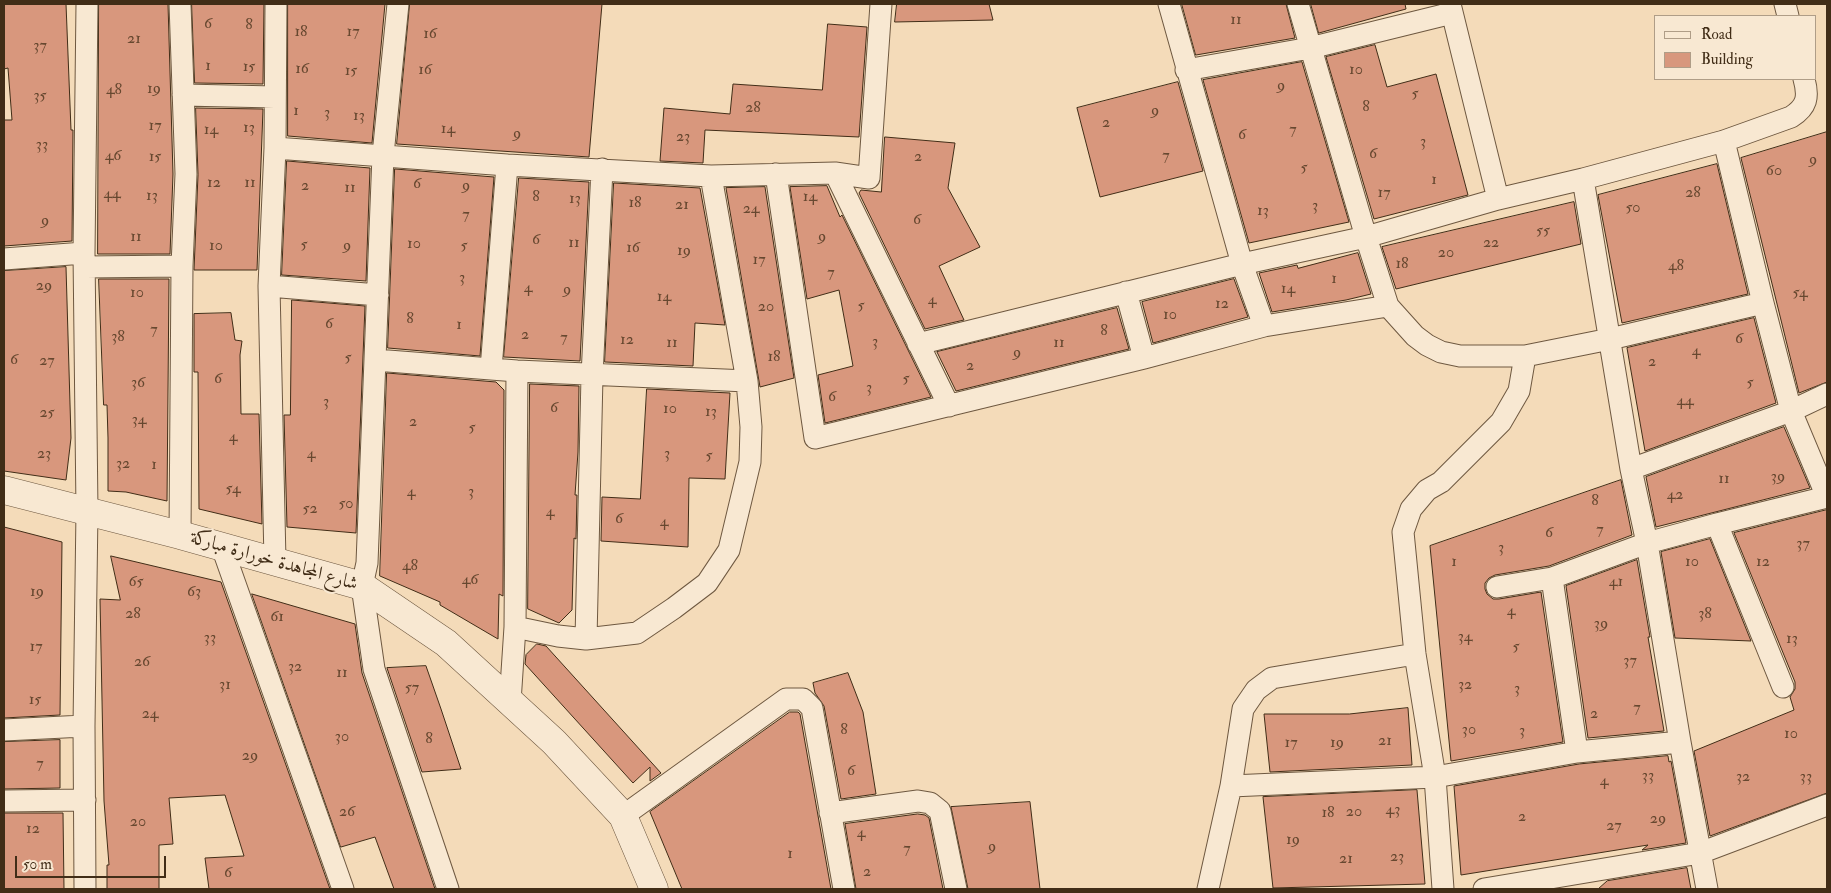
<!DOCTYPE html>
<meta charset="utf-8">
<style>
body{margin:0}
#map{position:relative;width:1831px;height:893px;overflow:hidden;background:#f4dbb9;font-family:"IM FELL Double Pica",serif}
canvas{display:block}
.frame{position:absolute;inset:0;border:5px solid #412d17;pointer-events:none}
.legend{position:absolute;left:1654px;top:15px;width:162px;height:65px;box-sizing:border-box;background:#f8e8d2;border:1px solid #af9d87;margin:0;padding:6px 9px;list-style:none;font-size:15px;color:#412d17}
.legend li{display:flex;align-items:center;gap:10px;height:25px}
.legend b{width:25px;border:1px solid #af9d87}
.scale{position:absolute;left:15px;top:856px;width:151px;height:22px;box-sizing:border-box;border:2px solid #412d17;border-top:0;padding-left:6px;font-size:15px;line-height:18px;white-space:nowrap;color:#412d17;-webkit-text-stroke:4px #f8e8d2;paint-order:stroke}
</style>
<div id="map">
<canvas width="1831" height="893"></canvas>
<div class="frame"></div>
<ul class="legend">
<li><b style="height:6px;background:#f8e8d2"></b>Road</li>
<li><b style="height:14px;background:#d8977d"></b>Building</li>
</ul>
<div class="scale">50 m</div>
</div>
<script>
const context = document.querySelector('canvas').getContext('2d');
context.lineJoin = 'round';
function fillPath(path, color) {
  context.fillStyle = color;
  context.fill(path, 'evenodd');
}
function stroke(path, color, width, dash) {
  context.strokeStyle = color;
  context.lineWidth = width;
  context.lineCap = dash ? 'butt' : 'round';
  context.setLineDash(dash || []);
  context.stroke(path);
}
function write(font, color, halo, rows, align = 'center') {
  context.font = font + ' "IM FELL Double Pica",Amiri,serif';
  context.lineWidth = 4;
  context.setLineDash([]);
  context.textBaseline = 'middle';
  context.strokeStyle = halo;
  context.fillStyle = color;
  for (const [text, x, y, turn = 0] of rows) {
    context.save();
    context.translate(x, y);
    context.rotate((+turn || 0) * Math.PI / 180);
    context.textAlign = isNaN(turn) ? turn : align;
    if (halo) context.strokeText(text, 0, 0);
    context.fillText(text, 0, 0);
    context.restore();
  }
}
const building = new Path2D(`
 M4 4H66L71 130H73L72 241 4 246V120H12L8 68 4 69Z
 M99 4H168L173 174 170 254H98Z
 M192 4H264L263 84 195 83Z
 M288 4H385L372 143 288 136Z
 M410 4H602L589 157 397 144Z
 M897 4H989L993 20 895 22Z
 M1182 4H1286L1295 38 1196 55Z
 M1311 4H1405L1406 9 1319 33Z
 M828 24 867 27 859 137 705 130 703 163 660 161 664 108 730 114 733 84 822 90Z
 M1375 45 1387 87 1436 74 1468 195 1374 219 1326 57Z
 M1302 62 1349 222 1249 243 1203 80Z
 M1178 82 1203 171 1100 197 1077 108Z
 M196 108 263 109 257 270H194L198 175Z
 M1827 132V382L1799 393 1741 158Z
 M885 137 955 143 948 188 980 247 939 266 964 320 925 329 859 193 861 190 881 192Z
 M287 161 370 168 366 281 282 275Z
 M1717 164 1748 294 1622 323 1598 195Z
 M395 169 494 177 480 356 388 348Z
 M519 178 589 182 580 361 504 357Z
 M614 183 700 188 725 325 695 323 693 366 605 362Z
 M827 186 840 217 842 215 931 397 825 423 818 375 853 366 839 290 807 299 790 187Z
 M765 187 794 378 760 387 726 188Z
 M1574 202 1581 244 1396 289 1382 247Z
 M1358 253 1371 294 1346 300 1272 312 1259 273 1297 265 1298 268Z
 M66 267 71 438 66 480 4 471V271Z
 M99 279H169L167 501 126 492 108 491V438L107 405H104Z
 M1234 279 1248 317 1153 343 1142 302Z
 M292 300 365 306 356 533 287 527 284 415H290Z
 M1117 308 1129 349 956 391 937 352Z
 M231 313 235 340 242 341 240 355 241 414H259L262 524 199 509 198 372H194V314Z
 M1754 318 1776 403 1645 451 1627 348Z
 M387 373 496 382 504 390 503 596 499 594 498 639 440 605V602L380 576Z
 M530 384 579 386 578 452 575 495H577L576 539 574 538 572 610 559 623 528 609Z
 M647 389 730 393 725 479 689 478 688 547 601 541 602 497 640 499Z
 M1784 427 1810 488 1656 527 1646 477Z
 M1621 480 1632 535 1549 566 1495 575 1489 578 1485 583V589L1487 594 1493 599H1499L1541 592 1563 742 1451 761 1430 546Z
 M1827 510V793L1710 836 1694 751 1794 710 1790 697 1795 689V682L1734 533Z
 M4 527 62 542 60 715 4 718Z
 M1710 539 1751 641 1675 638 1661 552Z
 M111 556 221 582 330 889H209L205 858 244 856 225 795 169 798 173 844 159 845V889H107V865H109L104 801 100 599 120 600Z
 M1637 560 1650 637H1648L1664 731 1588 738 1566 586Z
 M252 594 355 624 362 673 435 889H394L375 837 341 847Z
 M537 644 546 646 661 773 650 781V767L633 783 525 664 526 655Z
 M426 666 441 709 461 769 422 772 387 668Z
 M848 673 863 712 876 794 841 799 824 706 815 693 813 683Z
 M1408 708 1412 765 1270 772 1264 714H1349Z
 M790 712H798L800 714 831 889H682L650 812Z
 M60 740V788L4 789V742Z
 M1668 756 1669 762 1671 761 1686 843 1642 850 1648 845 1461 875 1454 786 1579 764Z
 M1417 790 1425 884 1273 888 1263 797Z
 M1030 802 1040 889H968L951 807Z
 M4 813H63L64 889H4Z
 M918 814 925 815 929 818 943 889H856L845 824Z
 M1687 868 1691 889H1598L1607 881Z`);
fillPath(building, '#d8977d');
stroke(building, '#412d17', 1);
const minor = new Path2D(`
 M398 4 383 155 367 563 362 586 374 669 448 889
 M1169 4 1242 264 1264 326
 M1298 4 1366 237 1388 306
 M1450 4 1498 199
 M1785 4 1788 16
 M1186 70 1310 48 1452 13
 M183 95 275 97
 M275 148 507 165 711 176 835 173 869 178 881 4
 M835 173 949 406
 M776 174 815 438 1144 358 1264 326 1388 306 1415 336 1427 345 1441 352 1460 356H1525L1610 339 1763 303 1724 141
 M1583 179 1631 469 1647 543 1680 742 1707 889
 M4 259 84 253
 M85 267 182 266
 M269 286 378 295
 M1126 292 1144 358
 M1763 303 1791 411 1827 497
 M918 344 1242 264 1366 237 1498 199 1583 179 1724 141 1791 117C1807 107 1809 97 1804 79
 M375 360 517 371 747 381
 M491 369 507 165
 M1631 469 1791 411 1827 394
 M1717 524 1783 687
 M180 535 182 266 186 174 180 4
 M222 547 343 889
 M275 561 269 286 275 148 276 4
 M1552 578 1577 752
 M1497 587 1552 578 1647 543 1717 524 1827 497
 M515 627 558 636 586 639 592 376 602 169
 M586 639 637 633 674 608 707 583 729 550 750 462 751 427 747 381 711 176
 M510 702 515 627 517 371
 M4 730 84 726
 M1231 786 1435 777 1577 752 1680 742
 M4 801 85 800
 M830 813 918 801 930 803 940 811 956 889
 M623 816 786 699H803L812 708 844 889
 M85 889 84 726 87 511 84 253 87 4
 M1208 889 1231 786 1243 709 1256 690 1272 678 1415 654
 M1443 889 1435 777 1415 654 1403 532 1411 509 1427 490 1441 482 1501 422 1519 391 1525 356
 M1484 889 1700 853 1827 805`);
const tertiary = new Path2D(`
 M4 490 180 535 362 586 446 643 554 742 623 816 654 889`);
stroke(minor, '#6e5840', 23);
stroke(tertiary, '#6e5840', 29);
stroke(minor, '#f8e8d2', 21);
stroke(tertiary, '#f8e8d2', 28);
write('16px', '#674830', null, [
 ["11",1236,21],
 ["6",208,25],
 ["8",249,26],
 ["18",301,33],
 ["17",353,33],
 ["16",430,35],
 ["21",134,40],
 ["37",40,47],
 ["1",208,67],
 ["15",249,68],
 ["16",302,70],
 ["16",425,71],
 ["10",1356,71],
 ["15",351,72],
 ["9",1281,87],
 ["19",154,90],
 ["48",114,91],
 ["5",1415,95],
 ["35",40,97],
 ["8",1366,108],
 ["28",753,109],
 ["1",296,112],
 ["9",1155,112],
 ["3",327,114],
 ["13",359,117],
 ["2",1106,124],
 ["17",155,127],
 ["13",249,129],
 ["14",448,130],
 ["14",211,131],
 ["7",1293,131],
 ["9",517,135],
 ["6",1242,136],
 ["23",683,138],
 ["3",1423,143],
 ["33",42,146],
 ["6",1373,155],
 ["46",113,157],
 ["7",1166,157],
 ["15",155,158],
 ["2",918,158],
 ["9",1813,161],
 ["5",1304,169],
 ["60",1774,172],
 ["1",1434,181],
 ["12",214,184],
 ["11",250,184],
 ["6",417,185],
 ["2",305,187],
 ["9",466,187],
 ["11",350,189],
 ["17",1384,194],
 ["28",1693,194],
 ["44",112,195],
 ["13",152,197],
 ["8",536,198],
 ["14",810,198],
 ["13",575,200],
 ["18",635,204],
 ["21",682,206],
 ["3",1315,207],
 ["50",1633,209],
 ["24",751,210],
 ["13",1263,212],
 ["7",466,216],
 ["6",917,221],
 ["9",45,222],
 ["55",1543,232],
 ["11",136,238],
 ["9",822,238],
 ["6",536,241],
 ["11",574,244],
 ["22",1491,244],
 ["10",414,245],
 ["5",304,246],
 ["10",216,247],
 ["9",347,247],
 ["5",464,247],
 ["16",633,249],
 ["19",684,252],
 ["20",1446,254],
 ["17",759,261],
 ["18",1402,265],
 ["48",1676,267],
 ["7",831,274],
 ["3",462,279],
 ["1",1334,280],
 ["29",44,287],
 ["4",528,289],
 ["14",1288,290],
 ["9",567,291],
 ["10",137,294],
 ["54",1800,294],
 ["14",664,298],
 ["4",932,301],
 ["12",1222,305],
 ["5",861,307],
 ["20",766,308],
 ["10",1170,316],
 ["8",410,320],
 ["6",329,325],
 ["1",459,326],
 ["7",154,331],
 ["8",1104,332],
 ["2",525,336],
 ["38",118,338],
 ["7",564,339],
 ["6",1739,340],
 ["12",627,341],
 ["3",875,343],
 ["11",672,344],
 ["11",1059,344],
 ["4",1696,352],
 ["9",1017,354],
 ["18",774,358],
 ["5",348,359],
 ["6",14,361],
 ["27",47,362],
 ["2",1652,363],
 ["2",970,367],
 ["6",218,380],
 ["5",906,380],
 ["36",138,384],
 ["5",1750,384],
 ["3",869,389],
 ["6",832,398],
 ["44",1685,402],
 ["3",326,403],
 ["6",554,409],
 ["10",670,410],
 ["13",711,413],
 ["25",47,414],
 ["34",139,421],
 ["2",413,423],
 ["5",472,429],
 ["4",233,438],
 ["23",44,455],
 ["4",311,455],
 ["3",667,455],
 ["5",709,457],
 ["32",123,465],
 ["1",154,466],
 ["39",1778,478],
 ["11",1724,480],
 ["54",233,490],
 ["4",411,493],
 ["3",471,493],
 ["42",1675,496],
 ["8",1595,502],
 ["50",346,505],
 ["52",310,510],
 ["4",550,513],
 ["6",619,520],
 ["4",664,523],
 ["7",1600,531],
 ["6",1549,534],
 ["37",1803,545],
 ["3",1501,549],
 ["1",1454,563],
 ["10",1692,563],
 ["12",1763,563],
 ["48",410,567],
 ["46",470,581],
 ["65",136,583],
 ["41",1616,583],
 ["19",37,593],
 ["63",194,593],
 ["4",1511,612],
 ["28",133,615],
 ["38",1705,615],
 ["61",277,618],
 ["39",1601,625],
 ["34",1465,638],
 ["33",210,639],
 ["13",1792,640],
 ["17",36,648],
 ["5",1516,648],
 ["37",1630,662],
 ["26",142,663],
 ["32",295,668],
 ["11",342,674],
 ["31",225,686],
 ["32",1465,686],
 ["57",412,689],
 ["3",1517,690],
 ["15",35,701],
 ["7",1637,709],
 ["24",150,715],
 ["2",1594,715],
 ["8",844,731],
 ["30",1469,731],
 ["3",1522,732],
 ["10",1791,735],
 ["30",342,738],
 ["8",429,740],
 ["21",1385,742],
 ["17",1291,744],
 ["19",1337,744],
 ["29",250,757],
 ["7",40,765],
 ["6",851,772],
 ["33",1648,777],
 ["32",1743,778],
 ["33",1806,778],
 ["4",1604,782],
 ["43",1393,811],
 ["26",347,813],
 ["20",1354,813],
 ["18",1328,814],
 ["2",1522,818],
 ["29",1658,820],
 ["20",138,823],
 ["27",1614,827],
 ["12",33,830],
 ["4",861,834],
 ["19",1293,841],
 ["9",992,848],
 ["7",907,850],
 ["1",790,855],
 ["23",1397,858],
 ["21",1346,860],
 ["2",867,873],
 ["6",228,874]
]);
write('19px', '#412d17', '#f8e8d2', [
 ["شارع المجاهدة خورارة مباركة",274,562,16]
]);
</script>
